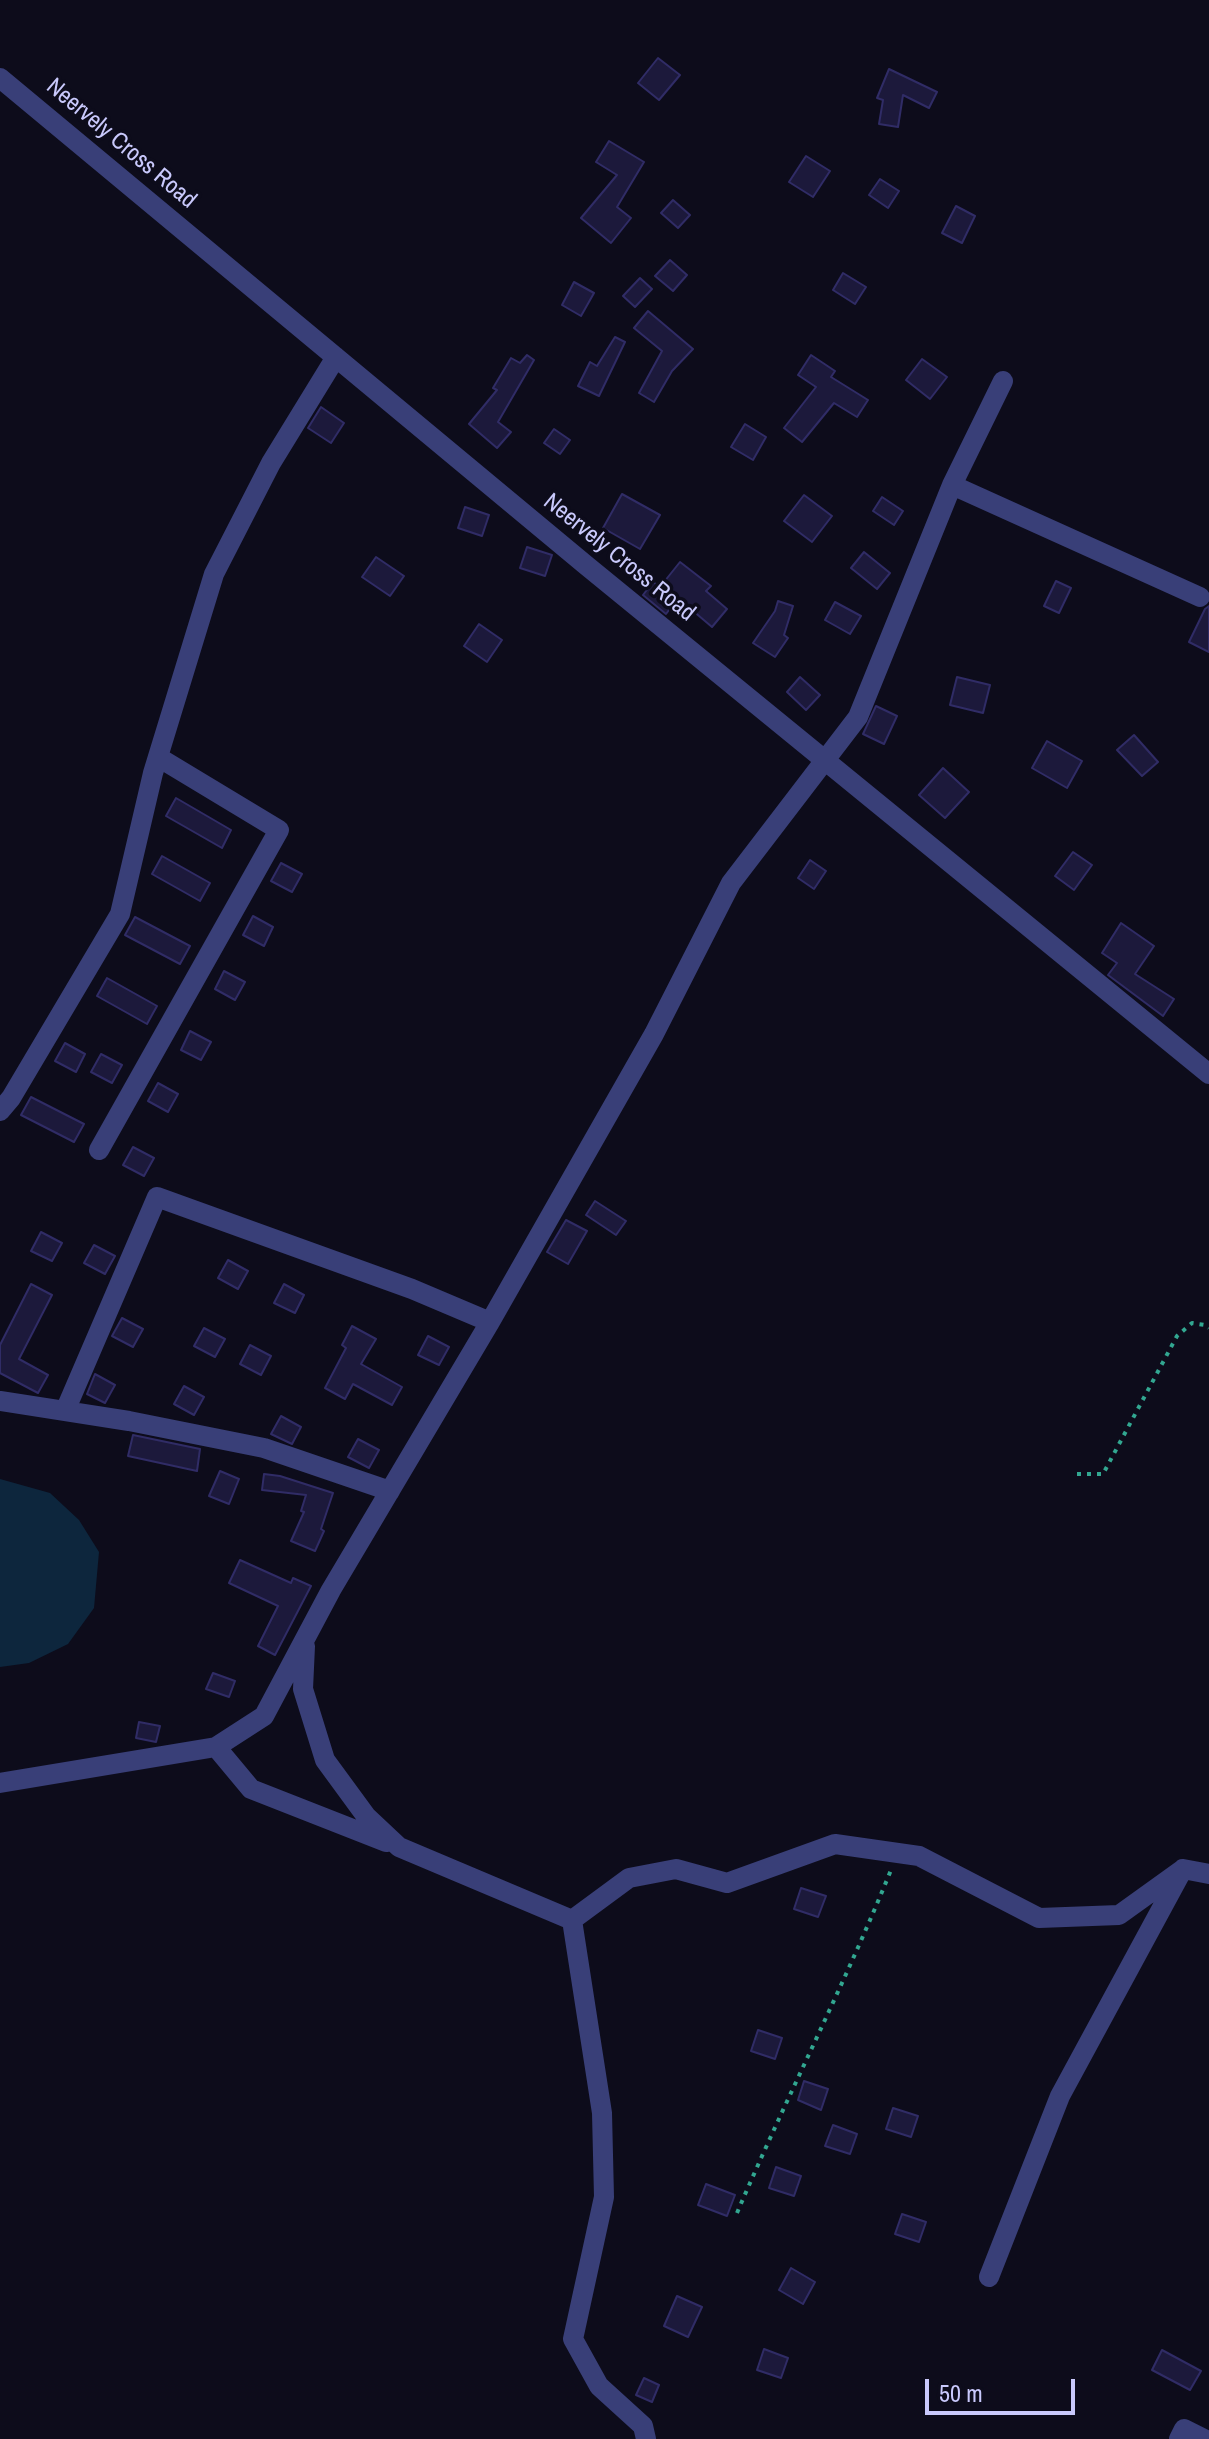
<!DOCTYPE html>
<style>
body{margin:0}
#map{position:relative;width:1209px;height:2439px;overflow:hidden;background:#0d0c1b;font-family:"Archivo Narrow",sans-serif}
canvas{display:block}
.scale{position:absolute;left:925px;top:2379px;width:150px;height:36px;box-sizing:border-box;border:4px solid #c9c9fc;border-top:0;padding-left:10px;font-size:24px;line-height:28px;white-space:nowrap;color:#c9c9fc;-webkit-text-stroke:6px #0d0c1b;paint-order:stroke}
</style>
<div id="map">
<canvas width="1209" height="2439"></canvas>
<div class="scale">50 m</div>
</div>
<script>
const context = document.querySelector('canvas').getContext('2d');
context.lineJoin = 'round';
function fillPath(path, color) {
  context.fillStyle = color;
  context.fill(path, 'evenodd');
}
function stroke(path, color, width, dash) {
  context.strokeStyle = color;
  context.lineWidth = width;
  context.lineCap = dash ? 'butt' : 'round';
  context.setLineDash(dash || []);
  context.stroke(path);
}
function write(font, color, halo, rows, align = 'center') {
  context.font = font + ' "Archivo Narrow",sans-serif';
  context.lineWidth = 7;
  context.setLineDash([]);
  context.textBaseline = 'middle';
  context.strokeStyle = halo;
  context.fillStyle = color;
  for (const [text, x, y, turn = 0] of rows) {
    context.save();
    context.translate(x, y);
    context.rotate((+turn || 0) * Math.PI / 180);
    context.textAlign = isNaN(turn) ? turn : align;
    if (halo) context.strokeText(text, 0, 0);
    context.fillText(text, 0, 0);
    context.restore();
  }
}
fillPath(new Path2D(`
 M0 1479 50 1493 79 1520 99 1552 94 1608 68 1644 29 1663 0 1667Z`), '#0d263d');
const building = new Path2D(`
 M658 58 680 75 659 100 638 83Z
 M889 69 937 92 929 108 903 95 898 127 879 124 883 100 877 98Z
 M609 141 644 162 617 207 631 218 611 243 581 218 617 175 596 162Z
 M806 156 830 171 813 197 789 182Z
 M880 179 899 191 888 208 869 195Z
 M673 200 690 215 678 228 661 213Z
 M956 206 975 216 962 243 942 233Z
 M670 260 687 275 673 291 655 276Z
 M843 273 866 287 855 304 833 290Z
 M640 278 652 289 635 307 623 296Z
 M574 282 594 293 581 316 562 305Z
 M648 311 693 349 672 371 654 402 639 393 662 351 634 328Z
 M615 337 625 342 599 396 578 386 590 362 597 366Z
 M527 355 534 360 498 422 511 432 497 448 469 424 497 390 493 388 511 358 520 363Z
 M811 355 835 371 831 377 868 400 857 417 834 403 802 442 784 428 816 387 798 375Z
 M922 359 947 377 930 399 906 380Z
 M321 407 344 423 331 443 308 428Z
 M745 424 766 437 753 460 731 447Z
 M554 429 570 440 560 454 544 443Z
 M622 494 660 515 640 549 603 528Z
 M804 495 832 516 812 542 784 521Z
 M882 497 903 511 894 525 873 511Z
 M465 507 489 515 482 536 458 528Z
 M527 547 552 555 545 576 520 568Z
 M864 552 890 573 877 589 851 568Z
 M376 557 404 576 390 596 362 577Z
 M680 562 711 586 706 591 727 609 712 627 678 598 666 614 643 595 653 582 660 587Z
 M1056 581 1071 588 1059 613 1044 606Z
 M778 601 793 606 784 635 788 638 775 657 753 643 775 611Z
 M835 602 861 616 850 634 825 620Z
 M1209 606V652L1189 642 1205 609Z
 M479 624 502 640 487 662 464 646Z
 M800 677 820 695 806 710 787 692Z
 M957 677 990 685 983 713 950 705Z
 M876 706 897 716 884 744 863 734Z
 M1134 735 1158 762 1142 776 1117 750Z
 M1047 741 1082 761 1067 788 1032 768Z
 M943 768 969 792 945 818 919 795Z
 M176 798 231 830 222 848 166 816Z
 M1073 852 1092 865 1074 890 1055 876Z
 M162 856 210 883 200 901 152 874Z
 M810 860 826 871 814 889 798 878Z
 M281 863 302 874 292 892 271 881Z
 M253 916 273 927 264 946 243 935Z
 M135 917 190 946 180 964 125 935Z
 M1121 923 1154 946 1135 974 1174 999 1163 1016 1108 975 1117 963 1102 953Z
 M224 971 245 982 235 1000 215 989Z
 M107 978 157 1006 147 1024 97 996Z
 M190 1031 211 1042 201 1060 181 1050Z
 M65 1043 85 1054 76 1072 55 1061Z
 M101 1054 122 1065 112 1083 91 1072Z
 M158 1083 178 1094 168 1112 148 1101Z
 M31 1097 84 1124 74 1142 21 1115Z
 M133 1147 154 1158 144 1176 123 1165Z
 M595 1201 626 1221 616 1235 586 1215Z
 M566 1220 587 1231 568 1264 547 1252Z
 M41 1232 62 1243 52 1261 31 1251Z
 M94 1245 115 1256 105 1274 84 1263Z
 M228 1260 248 1271 238 1289 218 1278Z
 M31 1284 52 1295 19 1359 48 1375 38 1393 0 1373V1345Z
 M284 1284 304 1295 295 1313 274 1303Z
 M122 1318 143 1329 133 1347 112 1336Z
 M352 1326 376 1339 361 1364 402 1387 392 1405 353 1384 345 1399 325 1388 346 1348 342 1345Z
 M204 1328 225 1339 215 1357 194 1346Z
 M428 1336 449 1347 439 1365 418 1355Z
 M250 1345 271 1356 261 1375 240 1364Z
 M95 1374 115 1385 105 1403 87 1394Z
 M184 1386 204 1397 194 1415 174 1404Z
 M281 1416 301 1427 292 1444 271 1434Z
 M133 1435 200 1449 197 1471 128 1456Z
 M358 1439 379 1450 369 1468 348 1457Z
 M220 1471 239 1479 229 1504 209 1496Z
 M264 1474 280 1476 333 1493 321 1529 324 1531 315 1551 291 1541 304 1512 301 1511 306 1495 262 1490Z
 M240 1560 291 1583 293 1578 311 1586 275 1655 258 1646 278 1606 229 1583Z
 M213 1673 235 1681 229 1697 206 1689Z
 M139 1722 160 1726 156 1742 136 1738Z
 M801 1888 826 1896 818 1917 794 1909Z
 M758 2030 782 2038 775 2059 751 2051Z
 M804 2081 828 2089 821 2110 798 2100Z
 M893 2108 918 2116 911 2137 886 2129Z
 M833 2125 857 2134 850 2154 825 2146Z
 M776 2167 801 2176 794 2196 769 2188Z
 M706 2184 735 2195 727 2216 698 2205Z
 M902 2214 926 2222 919 2242 895 2234Z
 M791 2268 815 2282 803 2304 779 2290Z
 M677 2296 702 2307 688 2337 664 2326Z
 M764 2349 788 2358 781 2378 757 2370Z
 M1162 2350 1201 2371 1190 2390 1152 2370Z
 M644 2378 659 2385 652 2402 636 2395Z`);
fillPath(building, '#1c193b');
stroke(building, '#302c66', 2);
stroke(new Path2D(`
 M1077 1474H1103L1177 1336 1192 1323 1205 1325 1209 1328
 M737 2213C786 2098 844 1986 891 1870`), '#32a791', 4, [4, 6]);
stroke(new Path2D(`
 M0 78 587 566 1209 1074
 M952 485 1200 597
 M0 1111 11 1098 120 914 153 773 214 574 271 463 336 357
 M99 1150 279 830 158 757
 M0 1401 129 1421 264 1448 390 1491
 M65 1411 157 1197 412 1289 490 1322
 M305 1646 303 1689 325 1760 366 1816 399 1847 572 1920 602 2113 604 2197 573 2339 599 2386 643 2426 646 2439
 M216 1747 251 1789 386 1842
 M0 1783 216 1747 264 1716 331 1590 490 1322 654 1034 731 883 858 717 952 485 1003 381
 M572 1920 629 1878 676 1869 727 1883 835 1844 919 1856 1039 1918 1119 1915 1183 1869
 M989 2277 1060 2096 1183 1869 1209 1874
 M1179 2439 1184 2429 1204 2439`), '#393f78', 20);
write('24px', '#c9c9fc', '#0d0c1b', [
 ["Neervely Cross Road",121,144,40],
 ["Neervely Cross Road",619,558,39]
]);
</script>
